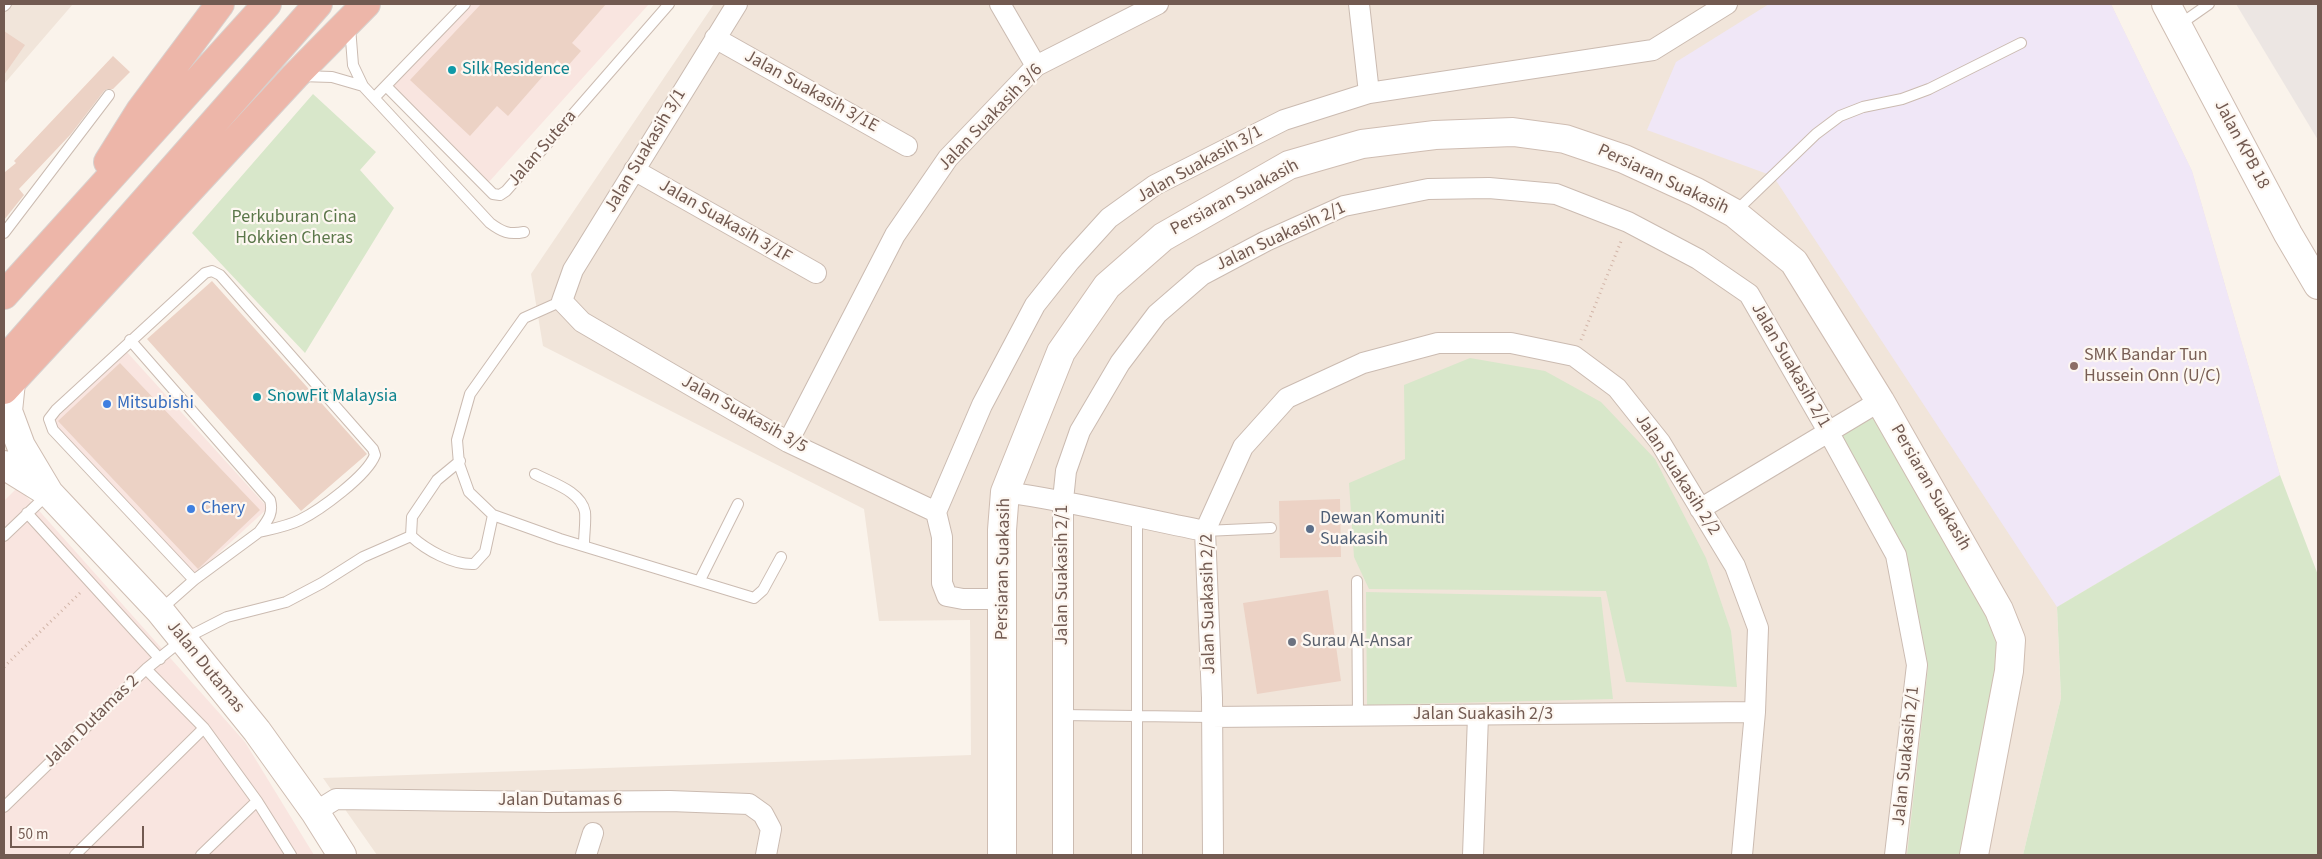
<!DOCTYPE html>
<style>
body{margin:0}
#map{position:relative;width:2322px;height:859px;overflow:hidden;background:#faf3eb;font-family:"Source Sans 3",sans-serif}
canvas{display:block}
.frame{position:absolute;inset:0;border:5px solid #725a51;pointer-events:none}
.scale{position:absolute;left:10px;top:826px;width:134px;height:22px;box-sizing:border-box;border:2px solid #725a51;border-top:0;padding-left:6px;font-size:15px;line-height:18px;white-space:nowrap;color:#725a51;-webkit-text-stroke:4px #fdf7f1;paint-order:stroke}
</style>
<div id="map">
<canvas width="2322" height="859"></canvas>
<div class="frame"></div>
<div class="scale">50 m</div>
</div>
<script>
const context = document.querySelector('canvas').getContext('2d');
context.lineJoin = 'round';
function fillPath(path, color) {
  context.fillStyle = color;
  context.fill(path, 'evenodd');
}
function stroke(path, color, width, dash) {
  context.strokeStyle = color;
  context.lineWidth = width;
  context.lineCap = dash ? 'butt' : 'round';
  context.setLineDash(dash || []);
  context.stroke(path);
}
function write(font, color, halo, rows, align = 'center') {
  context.font = font + ' "Source Sans 3",sans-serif';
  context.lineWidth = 4.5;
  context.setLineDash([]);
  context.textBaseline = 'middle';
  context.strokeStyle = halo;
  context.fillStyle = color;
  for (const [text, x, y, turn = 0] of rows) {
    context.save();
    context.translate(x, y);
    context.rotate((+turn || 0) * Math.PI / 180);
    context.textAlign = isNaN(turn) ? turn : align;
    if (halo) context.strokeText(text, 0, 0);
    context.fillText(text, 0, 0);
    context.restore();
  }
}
fillPath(new Path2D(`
 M4 4H73L4 84Z
 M714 4H2111L2192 171 2280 475 2057 607 2061 698 2023 855H377L323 778 971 755 970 620 879 621 864 509 543 346 531 274Z`), '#f1e5da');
fillPath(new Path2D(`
 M472 4H649L488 183 392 87Z
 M126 351 268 508 196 574 58 429 53 421Z
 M18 487 245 742 314 855H4V501Z`), '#f9e5e0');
fillPath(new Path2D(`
 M2236 4H2318V140Z`), '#ece6e3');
fillPath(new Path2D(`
 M1769 4H2111L2192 171 2280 475 2057 607 1773 176 1647 130 1676 62Z`), '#f0e7f7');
fillPath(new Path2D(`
 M313 94 376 152 360 170 394 208 305 353 192 233Z
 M1470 358 1545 371 1601 402 1655 459 1706 558 1731 631 1737 687 1626 682 1606 591 1369 589 1354 557 1349 483 1405 459 1404 385Z
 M1877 413 2003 642 1965 855H1907L1928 667 1905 552 1838 435Z
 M2280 475 2318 575V855H2023L2061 698 2057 607Z
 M1366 592 1601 597 1613 699 1367 705Z`), '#d8e7ca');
fillPath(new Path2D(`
 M481 4H606L572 43 581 51 566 68 557 60 508 116 497 106 470 136 410 80Z
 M4 31 25 45 4 75Z
 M113 56 130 72 113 89H107L104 91 71 134 19 189 24 195 4 220V171L5 172 16 163 14 161Z
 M212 281 367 454 301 511 147 339Z
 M120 363 260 510 198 569 58 421Z
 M1340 499 1341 557 1280 558 1279 501Z
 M1328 590 1341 681 1257 694 1243 603Z`), '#ecd2c5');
const lane = new Path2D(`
 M4 6 6 4
 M2179 25 2209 4
 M350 27 353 65 363 86 490 223C502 232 509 235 524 232
 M300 76 332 77 363 86
 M386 86 493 194 500 195 506 191 669 4
 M374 98 465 4
 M1735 212 1816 134 1840 116 1863 107 1902 99 1929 89 2021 43
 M4 233 109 95
 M562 301 524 318 470 394 457 440 459 464 469 492 493 515 560 539 754 598 763 590 781 557
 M130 340 270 500C274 514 267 521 259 532 272 529 288 526 300 520 320 510 367 476 375 455L373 449 220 275 212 271 205 273 56 410 49 419 53 430 194 580
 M460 461 437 480 412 517 411 536C426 550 453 565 474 564L485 552 493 515
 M535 474C552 483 581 491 585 512 586 522 584 534 584 544
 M27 513 160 659
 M1137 518V855
 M1205 531 1271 528
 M4 536 49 493
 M700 580 738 504
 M1357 581 1358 715
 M160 610 194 580 259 532
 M146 669 204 728 257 801 291 855
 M1062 715 1211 717
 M4 807 146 669 182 640 227 617 286 602 322 583 363 557 411 536
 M75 855 204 728
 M201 855 257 801`);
const street = new Path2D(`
 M737 4 573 270 562 301 582 322 788 442 936 512
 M1000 4 1036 66
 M1359 4 1369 93
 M715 38 907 146
 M634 170 816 273
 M788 442 895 235 948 158 1036 66 1158 4
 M1005 492C1072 501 1138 518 1205 531
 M1700 509 1880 401
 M1002 599H963L947 596 942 583V537L936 512 982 405 1035 305 1070 261 1109 218 1155 185 1284 120 1369 93 1653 50 1727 4
 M1211 717 1755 712
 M315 812 336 799 549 802 670 801 749 804 763 814 771 829 766 855
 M586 855 593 833
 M1063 855V500L1066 471 1080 431 1120 363 1157 314 1202 275 1266 241 1344 206 1428 189 1489 188 1556 194 1628 222 1698 259 1749 294 1829 433 1896 555 1917 665 1895 855
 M1213 855 1212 698 1205 531 1243 447 1287 398 1363 363 1438 343H1511L1574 356 1617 388 1660 442 1735 566 1758 628 1755 712 1742 855
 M1473 855 1478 716`);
const secondary = new Path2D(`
 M2166 4 2288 234 2318 285
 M11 382 8 411 21 446 49 493 160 611 257 731 315 812 342 855
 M4 465 46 491
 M1002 855V530L1005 492 1061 352 1107 286 1163 237 1289 165 1362 144 1435 135 1513 132 1565 139 1624 159 1696 192 1734 213 1794 262 1880 401 1999 610 2011 640 2009 671 1974 855`);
const highway = new Path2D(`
 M108 162 140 111 220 4
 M4 295 267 4
 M4 361 318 4
 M4 390 295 76 366 4`);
stroke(lane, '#cbbbb1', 12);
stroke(street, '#cbbbb1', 22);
stroke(secondary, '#cfbdb2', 30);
stroke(highway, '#d8d1ce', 30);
stroke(new Path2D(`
 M1581 340 1622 239
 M4 667 81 592`), '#d2b5a8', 3, [1, 4]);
stroke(lane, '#fff', 10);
stroke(street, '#fff', 20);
stroke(secondary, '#fff', 28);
stroke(highway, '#edb6a9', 28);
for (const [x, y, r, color] of [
 [452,70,5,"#0f9aa8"],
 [2074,366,5,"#8d6e63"],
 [257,397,5,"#0f9aa8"],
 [107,404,5,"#3f7fe0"],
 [191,509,5,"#3f7fe0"],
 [1310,529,5,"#5c6f8a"],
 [1292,642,5,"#6b7280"]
]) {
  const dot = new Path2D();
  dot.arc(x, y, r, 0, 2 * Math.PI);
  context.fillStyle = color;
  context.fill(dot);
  stroke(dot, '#fdf7f1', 2);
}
write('18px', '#0d838f', '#fdf7f1', [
 ["Silk Residence",462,70],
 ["SnowFit Malaysia",267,397]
], 'left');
write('18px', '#725a51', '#fdf7f1', [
 ["Jalan Suakasih 3/1E",811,92,29],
 ["Jalan Suakasih 3/6",991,118,-46],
 ["Jalan KPB 18",2241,145,62],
 ["Jalan Sutera",543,149,-49],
 ["Jalan Suakasih 3/1",646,151,-59],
 ["Jalan Suakasih 3/1",1200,165,-29],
 ["Persiaran Suakasih",1663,180,25],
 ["Persiaran Suakasih",1235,198,-28],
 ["Jalan Suakasih 3/1F",725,222,30],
 ["Jalan Suakasih 2/1",1281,237,-25],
 ["Jalan Suakasih 2/1",1790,366,60],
 ["Jalan Suakasih 3/5",744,415,29],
 ["Jalan Suakasih 2/2",1677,475,57],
 ["Persiaran Suakasih",1930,488,60],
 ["Persiaran Suakasih",1004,569,-89],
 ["Jalan Suakasih 2/1",1063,575,-90],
 ["Jalan Suakasih 2/2",1209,604,-91],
 ["Jalan Dutamas",205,667,51],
 ["Jalan Suakasih 2/3",1483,715],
 ["Jalan Dutamas 2",92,722,-44],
 ["Jalan Suakasih 2/1",1907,756,-84],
 ["Jalan Dutamas 6",560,801]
]);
write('18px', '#5b774a', '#fdf7f1', [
 ["Perkuburan Cina",294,218],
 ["Hokkien Cheras",294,239]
]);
write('18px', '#785e54', '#fdf7f1', [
 ["SMK Bandar Tun",2084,356],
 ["Hussein Onn (U/C)",2084,377]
], 'left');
write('18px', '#366cbe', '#fdf7f1', [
 ["Mitsubishi",117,404],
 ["Chery",201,509]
], 'left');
write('18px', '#4e5e75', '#fdf7f1', [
 ["Dewan Komuniti",1320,519],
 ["Suakasih",1320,540]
], 'left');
write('18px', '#5b616d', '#fdf7f1', [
 ["Surau Al-Ansar",1302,642]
], 'left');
</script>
